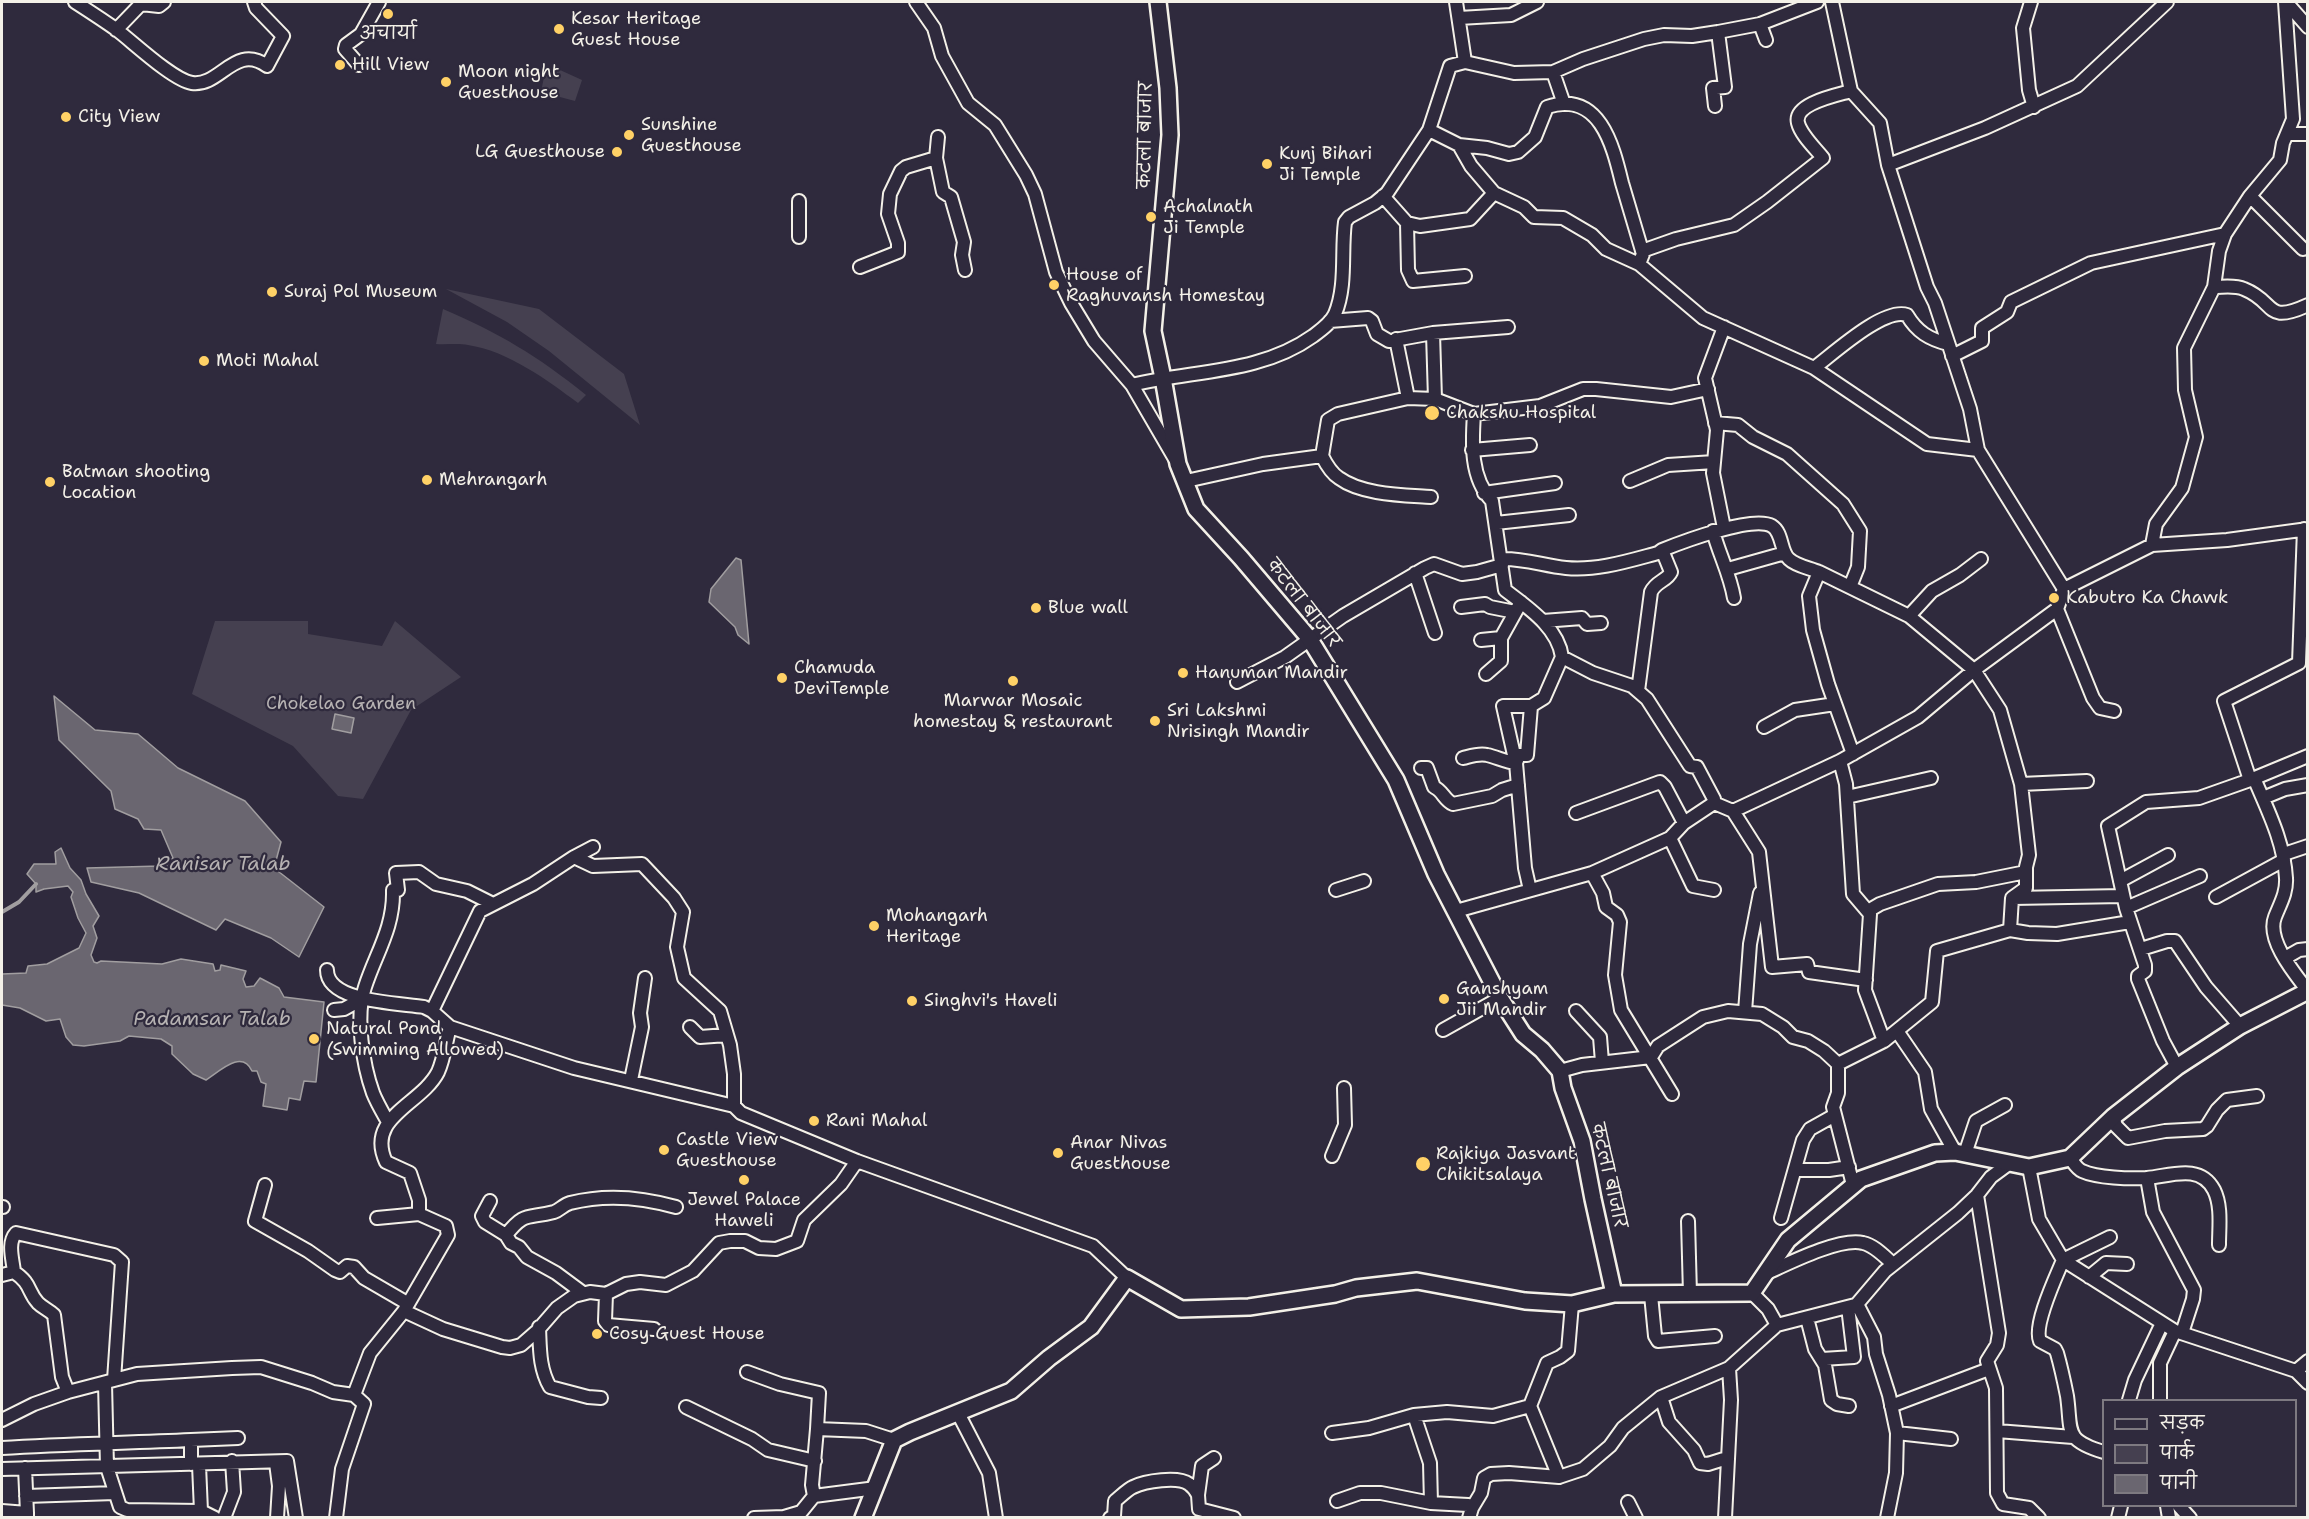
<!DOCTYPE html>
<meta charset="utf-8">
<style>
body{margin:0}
#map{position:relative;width:2309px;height:1519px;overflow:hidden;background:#2f2a3d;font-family:"Shantell Sans","Playpen Sans Deva",sans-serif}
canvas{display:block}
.frame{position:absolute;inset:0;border:3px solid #f4f1e8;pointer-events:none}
.legend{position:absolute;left:2102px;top:1399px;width:195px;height:108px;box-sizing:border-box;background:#2f2a3d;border:2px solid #7e7a81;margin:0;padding:8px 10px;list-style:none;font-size:18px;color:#f4f1e8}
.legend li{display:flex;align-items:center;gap:12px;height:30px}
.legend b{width:30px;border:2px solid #7e7a81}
</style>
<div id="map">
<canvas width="2309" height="1519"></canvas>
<div class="frame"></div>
<ul class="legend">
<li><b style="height:8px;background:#2f2a3d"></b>सड़क</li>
<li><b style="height:16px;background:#454050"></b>पार्क</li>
<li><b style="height:16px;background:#6a6670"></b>पानी</li>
</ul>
</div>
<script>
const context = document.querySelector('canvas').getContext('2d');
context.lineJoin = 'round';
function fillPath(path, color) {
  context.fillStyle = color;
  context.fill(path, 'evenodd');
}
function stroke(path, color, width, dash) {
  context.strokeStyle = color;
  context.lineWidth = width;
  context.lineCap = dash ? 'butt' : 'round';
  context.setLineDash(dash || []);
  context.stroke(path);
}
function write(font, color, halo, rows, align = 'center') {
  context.font = font + ' "Shantell Sans","Playpen Sans Deva",sans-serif';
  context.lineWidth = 4.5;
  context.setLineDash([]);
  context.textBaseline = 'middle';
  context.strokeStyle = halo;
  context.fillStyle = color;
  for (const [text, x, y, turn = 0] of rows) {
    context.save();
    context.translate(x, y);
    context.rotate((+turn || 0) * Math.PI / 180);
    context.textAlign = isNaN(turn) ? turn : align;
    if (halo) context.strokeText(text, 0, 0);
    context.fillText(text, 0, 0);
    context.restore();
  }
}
fillPath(new Path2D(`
 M560 70 582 80 575 101 541 92 544 77Z
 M446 289 539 309 624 374 640 425 549 351 507 322Z
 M443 309C499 333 538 356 586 395L578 403C547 380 508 351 468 345 458 343 446 345 436 344Z
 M215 621H308V634L382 646 395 621 461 677 411 710 363 799 338 796 293 746 192 694Z`), '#454050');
const water = new Path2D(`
 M736 558 741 560 749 644 738 635 735 627 709 602 711 589Z
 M54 696 95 730 138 734 178 768 245 801 281 842 274 868 324 907 299 957 271 938 225 919 216 930 139 893 91 882 87 868 160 866 173 858 161 830 144 829 138 819 115 809 111 791 59 740Z
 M335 714 354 718 351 733 332 729Z
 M61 848 70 868 81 880 86 894 99 916 93 926 97 938 91 955 94 962 97 963 101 961 162 964 181 959 213 964 215 971 220 970 221 965 246 971 243 979 246 987 254 986 260 978 279 988 284 997 324 1002 316 1082 304 1081 300 1100 289 1098 287 1110 263 1106 266 1084 261 1082 257 1071H252C242 1049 220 1071 206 1080L193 1074 172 1054V1046L161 1039 129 1036 120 1041 84 1046 73 1045 66 1037 60 1019 46 1021 20 1008 2 1005V974L26 973 28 966 47 964 79 948 86 933 78 918 71 897 73 892 68 886 44 889 36 892V884L27 874 34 864H56L55 852Z`);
fillPath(water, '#6a6670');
stroke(water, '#a19ea0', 1.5);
stroke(new Path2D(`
 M2 912 19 902 36 884`), '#a19ea0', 4);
const minor = new Path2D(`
 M75 2C89 11 103 20 117 30 134 43 173 80 192 83 220 87 235 43 267 66L283 36 256 8 254 2
 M916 2 934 28 942 56 968 103 995 125 1026 175 1035 194 1056 272 1071 303 1094 341 1132 385 1175 459
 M1832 2 1851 91 1880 123 1888 165 1927 287 1935 303 1970 409 1978 450 2064 589
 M2031 2 2023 28 2029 90 2034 107
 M2286 2 2308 27
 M1459 18 1511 15 1537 2
 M1760 24 1766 40
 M116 30 141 4 159 6 164 2
 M1465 62 1514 73 1553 72 1583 59 1644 39 1664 35 1692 36 1718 32 1760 24 1817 2
 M359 65 345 49 346 45 361 34 379 2
 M1553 72 1564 104
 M1715 106 1713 88 1725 87 1718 32
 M1429 130 1459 145 1471 166 1494 193 1524 207 1534 217 1563 218 1592 235 1606 249 1639 264 1703 318 1814 368 1927 444 1978 450
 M2287 134H2308
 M938 137 936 158 943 192 951 197 964 242 962 255 965 270
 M1459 145 1487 148 1509 154 1518 152 1535 137 1547 107C1600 90 1613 146 1622 183 1629 207 1636 231 1643 254L1639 264
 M1888 165 1985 128 2077 86 2167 2
 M1383 196 1407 223 1420 226 1470 219 1494 193
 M2250 196 2303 249
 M799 201V237
 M1407 223 1408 270 1413 281 1465 276
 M1642 251 1676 239 1734 225 1767 202 1823 158C1815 148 1801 135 1798 123 1793 103 1838 95 1851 91
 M860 267 898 252V243L888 214 890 194 901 171 906 167 936 158
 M2214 287C2224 287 2235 285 2244 289 2277 302 2264 325 2308 305
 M1330 321 1368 318 1372 321 1377 334 1389 341 1433 333 1508 327
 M1433 333 1435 399
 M1396 339 1408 398
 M1952 356 1982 341V328L2007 312 2011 302 2091 263 2225 234
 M1814 368C1834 353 1884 307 1907 315 1917 332 1929 339 1948 344
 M1132 385C1193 370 1260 374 1313 336 1321 330 1331 323 1335 314 1347 285 1341 252 1345 222L1349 217 1375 203 1387 193 1429 130 1450 66 1465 62 1456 2
 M1474 414C1472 443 1470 478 1492 501L1505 590C1527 607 1558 627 1562 657L1593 673 1632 686 1647 699 1690 766 1697 767 1714 799V803
 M1715 423 1738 425 1753 437 1787 454 1843 504 1860 531 1858 567 1850 587
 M1472 450 1530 445
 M1322 456C1326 464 1331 473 1339 478 1362 495 1404 495 1431 497
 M1186 481 1263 464 1322 456 1328 420 1338 414 1408 398 1435 399 1474 414 1540 406 1583 389H1596L1671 397 1708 389
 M1630 481 1668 465 1714 462
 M1484 493 1555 483
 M1496 523 1569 515
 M1724 528 1713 473 1717 430 1705 378 1724 327
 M1713 531C1719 554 1730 574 1734 598
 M2152 545 2156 524 2182 488 2196 437 2185 390 2184 348 2214 287 2219 251 2225 234 2250 196 2280 160 2283 143 2293 119 2285 2
 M1501 559C1524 558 1544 566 1566 568 1597 571 1628 561 1658 553L1662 550C1682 542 1753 515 1772 526 1783 533 1780 551 1789 559 1796 566 1810 568 1819 572
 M1728 569 1785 553
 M1415 573 1435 633
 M1461 607 1485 604 1490 607 1515 612
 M2057 609 2093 698 2100 708 2114 711
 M1909 616 1932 591 1960 575 1981 559
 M1543 621 1582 618 1587 624 1601 623
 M1481 640 1501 638
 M1486 674 1501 661V638L1521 602
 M1237 682 1285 657 1343 616 1425 568 1434 564 1462 574 1477 572 1502 565
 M1638 691 1651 592C1656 581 1667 581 1671 572L1662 550
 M1764 727 1795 710 1835 704
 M1853 754 1828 684 1813 630 1809 596 1819 572 1909 616 1974 670 2000 710 2021 784 2029 855 2026 867V888L2012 898 2010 930
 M1519 755H1514L1503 706H1531
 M1463 758C1471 756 1479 753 1487 755 1497 757 1505 762 1516 763
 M1840 761 1846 784 1853 894 1870 914 1865 990 1884 1041 1838 1064V1093L1833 1107 1853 1185
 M1421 768H1427L1434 787C1443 791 1444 800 1453 804L1492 796 1502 790 1518 785
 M2254 778C2268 811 2284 842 2286 878 2287 893 2280 904 2275 917 2266 940 2295 974 2308 991
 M2250 780 2308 756
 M2021 784 2087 781
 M1847 797 1931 778
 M2263 798 2285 789 2308 785
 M1733 811 1759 852 1772 967 1807 964 1809 972 1866 980
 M1576 813 1660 782 1665 787 1684 823
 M1670 838 1693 886 1714 890
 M2284 854 2308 846
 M574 857 593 866 642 864 674 898 683 912 677 947 684 978 720 1011 730 1045 734 1074V1106
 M1592 873 1603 893 1606 907 1617 915 1620 922 1615 975 1621 1010 1672 1094
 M2120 881 2168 855
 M1336 890 1364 881
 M1530 890 1525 868 1516 763 1519 755H1527L1531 706 1544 698 1562 657
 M2216 897 2284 860
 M2013 898 2123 896
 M2126 908 2200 876
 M1456 911 1592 873 1670 838 1684 823 1714 803 1733 811 1840 761 1918 717 1974 670 2057 609 2064 589 2152 545 2227 540 2308 529
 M1868 911 1880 904 1938 884 1976 882 2026 872
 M2141 949 2167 941H2175L2206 987 2240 1026
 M2285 958 2299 950 2308 949
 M327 970C327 1003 402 1003 424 1007L432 1011 450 1027 574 1068 734 1106 741 1113 857 1161 1093 1246 1127 1278
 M334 1010 344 1009 362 999
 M432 1011 480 911 533 884 574 857 593 847
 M1576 1011 1600 1037 1602 1062
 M1745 1012 1750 944 1760 893
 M690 1027 700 1037 727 1035
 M1443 1030 1500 998
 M1897 1031 1925 1072 1931 1109 1955 1152
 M1884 1041 1932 1002 1937 951 2010 930 2028 933 2057 934 2130 922
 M1651 1057 1658 1046 1703 1017 1728 1011 1762 1014 1783 1027 1793 1037 1808 1041 1824 1051 1838 1064
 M2177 1067 2163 1041 2138 979V976L2145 971V965L2126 908 2108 826 2146 802 2199 798 2250 780 2224 701 2299 663 2304 529
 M1560 1071 1582 1065 1651 1057
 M631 1080 642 1027 640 1013 645 978
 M2113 1117 2116 1126 2128 1138 2165 1131 2203 1129 2207 1126 2217 1110 2227 1100 2257 1096
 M388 1122C383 1113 377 1103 373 1093 363 1065 355 1016 365 987 376 953 394 928 393 890H398L396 873 419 872 436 884 467 891 493 904
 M1965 1154 1976 1121 2005 1105
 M1332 1156 1345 1125 1344 1088
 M2070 1158C2073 1162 2077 1169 2082 1171 2097 1178 2130 1179 2147 1178 2170 1176 2200 1163 2214 1190 2222 1206 2219 1227 2219 1245
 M2029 1167 2039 1219 2063 1260 2175 1331 2296 1371 2308 1383
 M1795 1170H1829L1849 1167
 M2147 1178 2153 1212 2194 1290 2193 1299 2182 1333
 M265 1185 255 1221 308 1251 335 1270 340 1272 347 1266 354 1267 364 1278 407 1303
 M1977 1195 1999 1333 1997 1345 1987 1361 1996 1388 1997 1493 2003 1504 2029 1508 2039 1518
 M490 1201 482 1216 485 1222 506 1235 511 1243 519 1247 527 1257 556 1273 583 1293
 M2 1207H3
 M419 1214V1200L410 1173 386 1162C365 1117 421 1105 438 1072 444 1059 446 1041 450 1027
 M1781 1218 1803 1140 1810 1129 1835 1115
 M1688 1221 1690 1294
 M506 1235C525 1211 527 1219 554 1212 560 1210 563 1205 570 1203 605 1194 641 1197 676 1207
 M14 1272C13 1260 7 1243 16 1233L114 1255 122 1262 114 1380
 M1765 1274C1787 1264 1840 1237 1863 1243 1874 1245 1885 1257 1893 1264
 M2 1275 14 1272C32 1284 27 1291 38 1303 43 1308 49 1310 54 1315L62 1377 68 1392
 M2089 1277 2106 1263 2127 1264
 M606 1294 605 1321 608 1325 654 1329
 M1651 1295 1655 1336 1658 1341 1715 1336
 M404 1311 443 1329 502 1347 510 1348 521 1345 537 1331 557 1308 574 1296 590 1292 606 1294 626 1284 640 1282 666 1285 693 1271 719 1243 730 1241H745L759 1248 776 1249 797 1241 804 1220 841 1184 857 1161
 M1807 1318 1815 1349 1825 1365 1831 1400 1837 1404 1849 1406
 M1777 1325 1855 1305
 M539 1327C540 1348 539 1368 550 1387L588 1397 601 1398
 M1822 1359 1854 1357 1848 1307
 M2296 1371 2308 1361
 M747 1372 780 1384 819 1393 817 1429
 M105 1383 107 1467 120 1507 127 1510 201 1511 199 1465
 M354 1395 370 1353 404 1311 448 1235 446 1226 419 1214 377 1218
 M1661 1397 1669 1422 1694 1450 1700 1463 1708 1464 1727 1458
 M2129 1400 2135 1380 2162 1323
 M2160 1400V1363L2175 1331
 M1891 1406 1989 1369
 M686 1407 752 1439 768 1450 815 1461
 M958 1413 989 1473 996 1518
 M1414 1415 1430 1463 1431 1503
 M2 1420 34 1404 68 1392 137 1374 232 1368 261 1367 312 1383 333 1392 354 1395 364 1404 342 1469 336 1518
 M1997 1431 2073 1437
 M1332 1433 1369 1428 1414 1415 1447 1412 1493 1416 1530 1406
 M1897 1433 1951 1439
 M2 1448C65 1444 128 1443 191 1440
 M2104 1452C2063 1440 2072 1431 2067 1396 2064 1381 2061 1367 2057 1353L2055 1349 2040 1341C2033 1325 2056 1277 2063 1260L2110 1237
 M1214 1458 1202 1466 1198 1495 1199 1509 1234 1518
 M276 1463 279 1486 277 1518
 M191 1464V1440L238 1438
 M25 1468 27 1513
 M2 1469 287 1461 296 1518
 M1559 1477 1530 1406 1547 1363 1560 1357 1568 1351 1572 1304
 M26 1496 115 1493
 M814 1496 812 1485 817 1429 866 1431 894 1440
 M1337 1501 1360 1493H1381L1431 1503 1468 1505 1472 1508 1469 1518
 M1628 1502 1636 1518
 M2167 1506 2169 1518
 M2179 1506 2190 1518
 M1472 1508 1481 1493 1484 1478 1491 1474 1509 1473 1559 1477 1583 1469 1610 1446 1623 1428 1661 1397 1729 1368 1777 1325 1768 1309 1752 1293
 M2 1511 27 1513V1518
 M201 1511 215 1518
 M224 1518 234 1492 232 1461
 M754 1518 784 1517 801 1512 814 1496 876 1488
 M1110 1518 1114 1516 1115 1501C1120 1497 1128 1489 1133 1487 1145 1481 1178 1476 1189 1484 1192 1486 1196 1491 1198 1495
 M1725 1518 1731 1400 1729 1368
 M1887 1518 1896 1473 1897 1433 1889 1395 1876 1354 1874 1337 1857 1304 1885 1271 1958 1213 1977 1195 1991 1177 2010 1163
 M2118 1518 2121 1506`);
const tertiary = new Path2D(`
 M1158 2 1168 88 1170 135 1153 331 1163 378 1178 464 1196 509 1241 558 1309 638 1396 780 1436 874 1500 998 1523 1034 1542 1050 1560 1071 1563 1088 1582 1141 1593 1199 1614 1294
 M863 1518 894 1440 910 1432 1011 1391 1049 1358 1091 1327 1127 1278 1181 1309 1249 1307 1335 1294 1356 1288 1417 1281 1525 1301 1572 1304 1614 1294 1752 1293 1788 1240 1861 1179 1935 1153 1955 1152 2029 1167 2070 1158 2113 1117 2177 1067 2240 1026 2308 991`);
stroke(minor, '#f4f1e8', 16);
stroke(tertiary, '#f4f1e8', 20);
stroke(minor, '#2f2a3d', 12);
stroke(tertiary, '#2f2a3d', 15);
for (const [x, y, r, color] of [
 [388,14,6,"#ffd166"],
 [559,29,6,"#ffd166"],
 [340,65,6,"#ffd166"],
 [446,82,6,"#ffd166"],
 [66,117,6,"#ffd166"],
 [629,135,6,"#ffd166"],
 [617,152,6,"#ffd166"],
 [1267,164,6,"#ffd166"],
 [1151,217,6,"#ffd166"],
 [1054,285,6,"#ffd166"],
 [272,292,6,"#ffd166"],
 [204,361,6,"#ffd166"],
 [1432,413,8,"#ffd166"],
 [427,480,6,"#ffd166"],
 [50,482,6,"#ffd166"],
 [2054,598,6,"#ffd166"],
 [1036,608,6,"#ffd166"],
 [1183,673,6,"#ffd166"],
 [782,678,6,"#ffd166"],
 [1013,681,6,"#ffd166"],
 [1155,721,6,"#ffd166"],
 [874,926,6,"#ffd166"],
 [1444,999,6,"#ffd166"],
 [912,1001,6,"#ffd166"],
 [314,1039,6,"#ffd166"],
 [814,1121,6,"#ffd166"],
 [664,1150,6,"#ffd166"],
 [1058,1153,6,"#ffd166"],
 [1423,1164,8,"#ffd166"],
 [744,1180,6,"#ffd166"],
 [597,1334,6,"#ffd166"]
]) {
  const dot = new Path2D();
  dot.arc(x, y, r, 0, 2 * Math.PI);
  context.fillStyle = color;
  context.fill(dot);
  stroke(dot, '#2f2a3d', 2);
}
write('18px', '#f4f1e8', '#2f2a3d', [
 ["Kesar Heritage",571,19],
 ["Guest House",571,40],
 ["अचार्या",388,34,"center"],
 ["Hill View",352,65],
 ["Moon night",458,72],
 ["Guesthouse",458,93],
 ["City View",78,117],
 ["Sunshine",641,125],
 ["Guesthouse",641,146],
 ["LG Guesthouse",605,152,"right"],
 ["Kunj Bihari",1279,154],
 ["Ji Temple",1279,175],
 ["Achalnath",1163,207],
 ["Ji Temple",1163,228],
 ["House of",1066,275],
 ["Raghuvansh Homestay",1066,296],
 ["Suraj Pol Museum",284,292],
 ["Moti Mahal",216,361],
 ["Chakshu Hospital",1446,413],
 ["Batman shooting",62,472],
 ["Location",62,493],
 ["Mehrangarh",439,480],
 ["Kabutro Ka Chawk",2066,598],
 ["Blue wall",1048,608],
 ["Chamuda",794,668],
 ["DeviTemple",794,689],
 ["Hanuman Mandir",1195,673],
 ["Marwar Mosaic",1013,701,"center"],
 ["homestay & restaurant",1013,722,"center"],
 ["Sri Lakshmi",1167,711],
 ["Nrisingh Mandir",1167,732],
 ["Mohangarh",886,916],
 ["Heritage",886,937],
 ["Ganshyam",1456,989],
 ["Jii Mandir",1456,1010],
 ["Singhvi's Haveli",924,1001],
 ["Natural Pond",326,1029],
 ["(Swimming Allowed)",326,1050],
 ["Rani Mahal",826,1121],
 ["Castle View",676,1140],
 ["Guesthouse",676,1161],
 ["Anar Nivas",1070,1143],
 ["Guesthouse",1070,1164],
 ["Rajkiya Jasvant",1436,1154],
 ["Chikitsalaya",1436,1175],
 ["Jewel Palace",744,1200,"center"],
 ["Haweli",744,1221,"center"],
 ["Cosy Guest House",609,1334]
], 'left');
write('18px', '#f4f1e8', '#2f2a3d', [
 ["कटला बाजार",1146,135,-89],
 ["कटला बाजार",1303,604,52],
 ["कटला बाजार",1608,1176,77]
]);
write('18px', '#b7b3b3', '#2f2a3d', [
 ["Chokelao Garden",341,704]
]);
write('italic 20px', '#b6b2b2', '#2f2a3d', [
 ["Ranisar Talab",223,865],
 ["Padamsar Talab",212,1020]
]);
</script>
